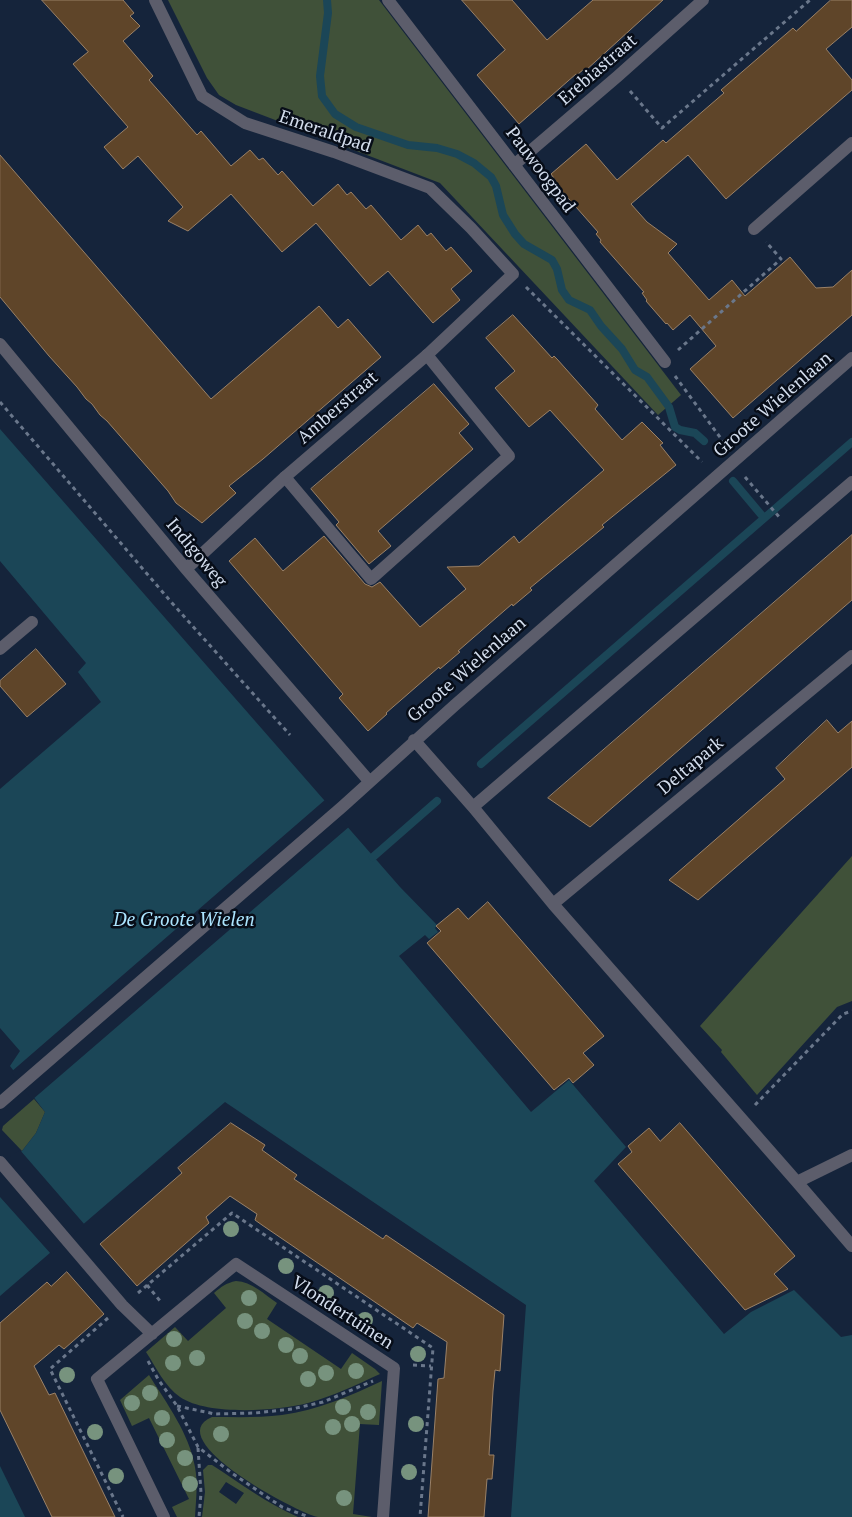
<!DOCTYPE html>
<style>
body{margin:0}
canvas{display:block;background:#15243b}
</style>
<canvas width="852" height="1517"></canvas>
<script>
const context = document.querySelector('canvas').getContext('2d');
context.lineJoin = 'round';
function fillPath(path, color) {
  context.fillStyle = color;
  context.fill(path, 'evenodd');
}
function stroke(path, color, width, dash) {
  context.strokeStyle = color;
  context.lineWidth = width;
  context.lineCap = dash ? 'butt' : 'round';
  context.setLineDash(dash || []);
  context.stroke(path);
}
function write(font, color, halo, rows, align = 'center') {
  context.font = font + ' "PT Serif",serif';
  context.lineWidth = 5;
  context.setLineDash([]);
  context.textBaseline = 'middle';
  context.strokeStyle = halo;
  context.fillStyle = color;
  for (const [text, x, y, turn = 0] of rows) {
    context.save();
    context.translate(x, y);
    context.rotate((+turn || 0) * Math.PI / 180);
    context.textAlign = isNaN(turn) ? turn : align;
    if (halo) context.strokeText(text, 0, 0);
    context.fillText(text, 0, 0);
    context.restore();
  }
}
fillPath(new Path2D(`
 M168 0H379L681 395 658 415 440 183 236 105 219 95 207 78Z
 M852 856V1001L837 1007 757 1095 721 1052 722 1050 700 1026Z
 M34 1099 45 1112 36 1133 22 1151 2 1130 3 1126Z
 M236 1281C252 1282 264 1294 277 1303L267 1319 341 1369 352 1353 375 1369 380 1374C356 1385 333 1396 308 1403 277 1411 208 1416 180 1397 165 1387 156 1367 146 1352L175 1327 188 1341 226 1308 214 1293C221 1287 226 1283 236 1281Z
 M149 1375C167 1404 189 1433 195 1467 198 1484 196 1500 195 1517H177L172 1507 189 1499 149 1418 132 1426 120 1400Z
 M382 1381 379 1425 360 1424 353 1514 372 1517C359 1517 347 1517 334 1517 329 1517 323 1517 318 1517 297 1513 159 1439 212 1417 236 1417 259 1418 282 1415 318 1410 350 1396 382 1381Z
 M208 1465H212C240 1483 266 1503 298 1517H202L205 1492 203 1470ZM226 1482 244 1493 236 1504 219 1492Z`), '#405139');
fillPath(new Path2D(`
 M0 429 400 887 437 925 435 928 438 932 429 939 425 935 399 956 531 1112 569 1080 626 1147 594 1181 724 1334 751 1312 794 1290 841 1337 852 1335V1517H511L526 1305 225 1102 0 1296V1166L22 1151 36 1133 45 1112 10 1066 20 1051 0 1028V789L101 702 78 672 86 663 0 561Z
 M0 1466 25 1517H0Z`), '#1b4657');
fillPath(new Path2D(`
 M326 799 350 826 32 1100 11 1072Z
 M20 1150 85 1225 51 1254 0 1197V1163Z`), '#15243b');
stroke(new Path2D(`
 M327 0 328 13 320 76 322 96 335 114 356 127 408 145 437 148 457 154 474 163 491 177 496 186 503 215 515 234 524 244 552 260 557 269 562 290 569 300 590 310 601 326 622 349 635 370 647 377 669 407 675 427 680 430 695 433 704 441
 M733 481 764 518
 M481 764 852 442
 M373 857 437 801`), '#1b4657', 8);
const building = new Path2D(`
 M42 0H123L134 13 130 16 140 26 123 41 153 76 149 80 164 97 197 135 201 131 231 166 250 150 259 160 263 158 278 175 282 171 313 206 338 184 347 195 351 192 366 209 371 205 401 240 418 225 427 236 431 233 446 251 451 247 472 271 451 289 460 300 433 323 388 271 370 286 316 223 282 252 231 194 188 231 168 221 183 207 138 156 123 169 104 147 128 127 73 64 88 52Z
 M462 0H512L547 40 593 0H663L585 71 584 69 577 75 576 74 519 124 477 75 505 50Z
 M831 0H852V27L826 49 852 80V90L726 199 688 155 631 204 647 222 677 244 668 253 709 300 732 280 745 296 790 257 816 288 833 287 852 270V315L733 418 690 369 716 346 690 315 673 330 667 323 666 324 646 301 647 300 642 293 644 292 600 242 601 240 596 234 598 232 554 182 556 181 551 174 586 144 617 180 663 140 666 143 724 93 721 90 793 28 796 31Z
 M0 155 211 399 319 306 338 328 348 319 381 357 263 459 229 486 236 493 202 523 176 503 168 491 107 421 100 415 92 404 86 399 77 387 49 356 0 297Z
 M513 315 552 358 554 356 557 359 598 405 595 409 622 440 642 422 663 443 660 445 676 465 602 525 604 527 530 588 532 590 513 606 512 604 458 651 460 652 440 669 439 667 386 713 387 714 368 731 339 698 343 694 229 561 255 538 283 571 324 536 365 584 372 587 380 582 420 627 466 589 447 567 479 566 514 536 519 543 556 511 604 470 550 410 529 427 495 388 515 371 486 338Z
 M434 384 469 424 459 433 473 449 378 531 391 546 369 564 336 525 339 522 311 489Z
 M852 535V600L590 827 548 798Z
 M36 649 66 684 27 717 0 686V681Z
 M827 720 838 733 852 721V767L698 900 669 880 785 779 776 768Z
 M488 902 604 1036 583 1053 594 1065 573 1083 569 1078 554 1090 427 943 441 931 436 926 458 908 468 919Z
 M231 1123 265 1145 262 1150 297 1175 294 1179 383 1239 386 1235 504 1315 500 1371 495 1370 493 1391 489 1455H494L492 1479H487L484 1517H428L438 1379 444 1378 447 1342 417 1323 413 1328 262 1225 255 1220 257 1214 230 1196 206 1217 209 1223 137 1286 100 1244 182 1173 178 1168Z
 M680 1123 795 1256 774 1274 788 1289 745 1310 618 1164 632 1152 628 1146 649 1128 660 1141Z
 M67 1272 104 1314 64 1349 59 1345 34 1366 49 1395 55 1393 115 1517H52L0 1410V1323L47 1282 51 1286Z`);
fillPath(building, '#5f4529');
stroke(building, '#9a8167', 1);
stroke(new Path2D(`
 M630 91 662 128 810 0
 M526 287 702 462
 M678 350 781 259 766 242
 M675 376 725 444
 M0 402 172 603 290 735
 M745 477 780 518
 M755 1105 843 1014 852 1011
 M147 1285 161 1302
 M138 1293 232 1213 433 1348 420 1517
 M108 1318 50 1369 123 1517
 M148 1361 158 1379 177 1406 198 1447 233 1474 282 1507 309 1517
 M413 1365 431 1366
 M177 1406 215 1414 255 1413 292 1409 323 1402 373 1381
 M198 1448 201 1493 199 1517`), '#6a778b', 3, [4, 4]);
stroke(new Path2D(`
 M285 477 371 579 509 456 427 355`), '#5c5d6b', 12);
stroke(new Path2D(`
 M155 0 202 96 245 123 334 152 430 188 471 228 513 274 427 355 285 477 186 569
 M388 0 665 362
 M514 165 618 76 703 0
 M754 229 852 143
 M0 344 186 569 369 781
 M0 649 32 622
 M414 740 473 807 553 904 797 1182 852 1246
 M473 807 852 482
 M553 904 852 656
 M0 1103 342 807 455 705 852 358
 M0 1162 122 1305 152 1334
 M797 1182 852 1155
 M164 1517 97 1379 236 1264 394 1368 383 1517`), '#5c5d6b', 12);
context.fillStyle = '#77937e';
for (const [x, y] of [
 [231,1229],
 [286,1266],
 [326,1293],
 [249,1298],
 [365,1320],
 [245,1321],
 [262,1331],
 [174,1339],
 [286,1345],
 [418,1354],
 [300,1356],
 [197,1358],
 [173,1363],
 [356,1371],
 [326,1373],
 [67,1375],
 [308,1379],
 [150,1393],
 [132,1403],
 [343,1407],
 [368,1412],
 [162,1418],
 [352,1424],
 [416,1424],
 [333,1427],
 [95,1432],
 [221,1434],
 [167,1440],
 [185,1458],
 [409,1472],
 [116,1476],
 [190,1484],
 [344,1498]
]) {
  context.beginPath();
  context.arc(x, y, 8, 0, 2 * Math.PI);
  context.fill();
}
write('18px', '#d3dded', '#070d18', [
 ["Erebiastraat",598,70,-41],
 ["Emeraldpad",325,132,19],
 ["Pauwoogpad",540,170,53],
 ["Groote Wielenlaan",773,405,-41],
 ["Amberstraat",338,408,-41],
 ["Indigoweg",196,553,50],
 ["Groote Wielenlaan",467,670,-41],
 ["Deltapark",691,766,-40],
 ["Vlondertuinen",342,1313,33]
]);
write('italic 19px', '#ace5ff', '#070d18', [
 ["De Groote Wielen",184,921]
]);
</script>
